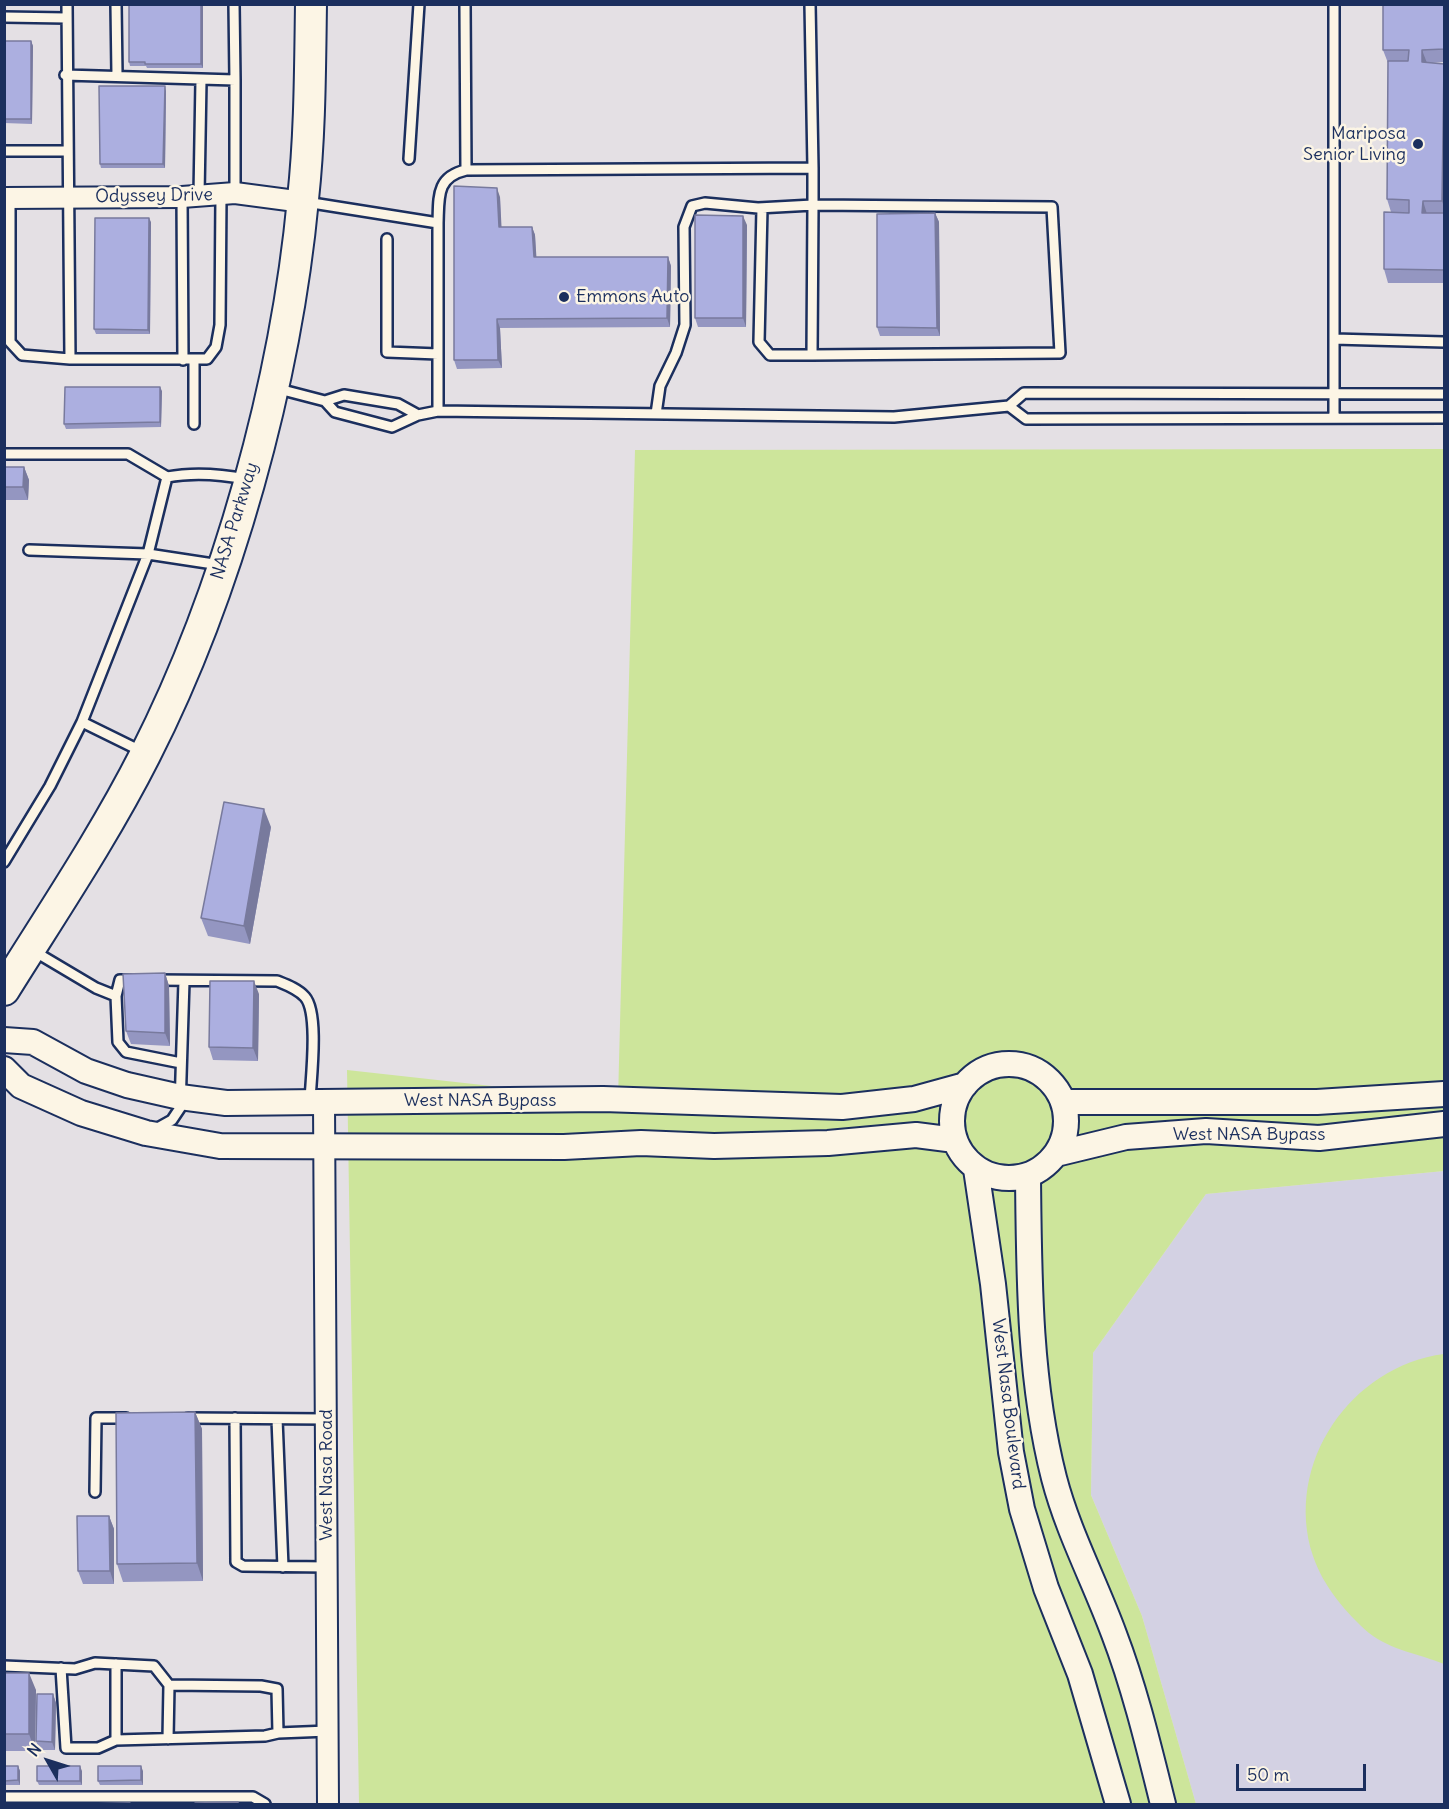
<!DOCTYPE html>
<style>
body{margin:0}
#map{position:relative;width:1449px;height:1809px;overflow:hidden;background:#e4e0e4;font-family:Delius,sans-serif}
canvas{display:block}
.frame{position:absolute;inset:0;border:6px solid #1b2f5e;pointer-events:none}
.north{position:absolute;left:18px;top:1731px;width:60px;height:60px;-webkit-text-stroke:4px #fcf5e5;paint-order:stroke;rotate:309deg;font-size:16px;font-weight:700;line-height:24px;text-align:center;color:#1b2f5e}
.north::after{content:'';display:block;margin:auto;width:21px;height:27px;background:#1b2f5e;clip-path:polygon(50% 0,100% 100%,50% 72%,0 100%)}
.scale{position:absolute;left:1236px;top:1764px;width:130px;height:27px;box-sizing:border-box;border:3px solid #1b2f5e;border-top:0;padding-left:8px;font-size:18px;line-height:21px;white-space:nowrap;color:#1b2f5e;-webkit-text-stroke:4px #fcf5e5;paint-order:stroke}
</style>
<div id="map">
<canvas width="1449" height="1809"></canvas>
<div class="frame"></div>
<div class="north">N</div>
<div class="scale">50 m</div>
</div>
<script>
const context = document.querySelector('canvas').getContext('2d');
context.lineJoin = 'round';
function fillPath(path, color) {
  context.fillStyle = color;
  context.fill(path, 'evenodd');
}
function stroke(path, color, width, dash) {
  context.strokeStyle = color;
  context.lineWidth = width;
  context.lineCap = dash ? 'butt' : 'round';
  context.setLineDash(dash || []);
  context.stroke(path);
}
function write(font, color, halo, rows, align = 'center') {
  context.font = font + ' Delius,sans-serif';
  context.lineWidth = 5;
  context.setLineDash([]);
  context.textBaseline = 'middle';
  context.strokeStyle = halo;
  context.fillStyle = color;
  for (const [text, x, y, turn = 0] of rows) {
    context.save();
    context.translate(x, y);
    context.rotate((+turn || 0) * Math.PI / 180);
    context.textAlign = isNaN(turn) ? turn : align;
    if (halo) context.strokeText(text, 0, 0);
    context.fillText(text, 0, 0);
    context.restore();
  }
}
fillPath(new Path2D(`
 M1444 1171V1804H1196L1142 1616 1091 1495 1093 1353 1206 1194Z`), '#d3d1e3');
fillPath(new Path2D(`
 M1444 449V1171L1206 1194 1093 1353 1091 1495 1142 1616 1196 1804H359L347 1070 618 1100 635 450Z
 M1444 1354V1664C1420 1654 1390 1650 1369 1633 1346 1613 1323 1586 1313 1556 1283 1464 1351 1366 1444 1354Z`), '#cde59b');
const service = new Path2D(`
 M67 4 70 359H207L216 347 220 325 221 195
 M116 4 117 75
 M234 4 235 80
 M465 4 466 170
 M810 4 813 168
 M1334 4V417
 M4 17 66 18
 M65 75 235 80V193
 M4 151H67
 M409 159 419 4
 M199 195 201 80
 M182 197 183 360
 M10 198V342L22 355 70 359
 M306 202 438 223C439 197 436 177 466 170L813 168V205L1052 207 1060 353 812 355 813 205 758 208 705 203 692 206 684 227 685 325 676 353 660 386 656 414
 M762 208 759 342 770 355H812
 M438 223V411L894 417 1009 406 1024 393 1444 394
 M387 239V352L438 354
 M1334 339 1444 342
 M194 360V424
 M275 388 325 401 335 412 392 427 418 415 438 411
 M325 401 344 395 398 404 418 415
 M1009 406 1026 419 1444 418
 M4 454H128L167 477C193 472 220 474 246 479
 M29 550 148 554 220 565
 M82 722 148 554 167 477
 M4 862 50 786 82 722 141 751
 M32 950 96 988 116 996 120 980H135
 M155 980 277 981C287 985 298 989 305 997 319 1013 311 1078 310 1100
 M116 996 118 1042 126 1052 181 1063
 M154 1130 172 1120 180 1108 184 981
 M188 1418 327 1419
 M235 1418 236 1562 243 1566 327 1567
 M277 1419 283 1567
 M95 1492 96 1418H126
 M116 1664V1740L265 1736 278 1733
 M4 1666 75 1669 95 1663 154 1666 169 1685 168 1739
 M61 1668 66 1748H98L116 1740
 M169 1685 261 1686 277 1689 278 1733 328 1731
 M4 1797H253L265 1804`);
const minor = new Path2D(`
 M4 198 182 197 235 193 303 202
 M324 1103 328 1804`);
const tertiary = new Path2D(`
 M4 1040 33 1042 86 1071 127 1085 180 1097 226 1103 603 1099 842 1107 914 1099 965 1085
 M952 1121a57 57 0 1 1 114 0a57 57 0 1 1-114 0Z
 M4 1069 21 1086 81 1113 146 1133 220 1146 564 1147 641 1143 714 1146 828 1143 916 1135 955 1140
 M1064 1102H1317L1444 1094
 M1056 1154 1126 1137 1206 1131 1319 1138 1444 1124
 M976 1169 993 1284 1011 1452 1022 1509 1046 1588 1080 1674 1118 1804
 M1028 1176C1029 1276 1029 1380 1054 1478 1068 1532 1095 1582 1114 1634 1135 1689 1149 1748 1163 1804`);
const primary = new Path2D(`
 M4 990C52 913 104 836 145 755 228 592 286 381 303 199 310 135 310 70 311 4`);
stroke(service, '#1b2f5e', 14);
stroke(minor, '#1b2f5e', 24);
stroke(tertiary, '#1b2f5e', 28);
stroke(primary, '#1b2f5e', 34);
stroke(service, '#fcf5e5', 9);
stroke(minor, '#fcf5e5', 20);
stroke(tertiary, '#fcf5e5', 24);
stroke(primary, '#fcf5e5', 30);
fillPath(new Path2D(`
 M129 4H203V68H147L146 66H130L129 62Z
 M1444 4V62L1432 63 1444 64V283H1388L1384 269 1409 213 1391 212 1387 199 1388 63 1383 50Z
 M4 41H31L33 46 32 124 4 123Z
 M166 91 165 168H101L100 164Z
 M500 197 501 227H532L535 235 536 257H668L671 266 670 327 500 328 502 368 457 369 454 360Z
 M935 213 939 222 940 336H880L877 327Z
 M151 222 150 334H96L94 329Z
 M747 225 746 327H698L695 318Z
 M162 391 161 427 66 429 64 424Z
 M4 467H24L29 480 28 500H4Z
 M271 827 250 944 208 936 201 918Z
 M165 973 169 986 170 1046 131 1044 126 1031Z
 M259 994 258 1061 213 1060 209 1047Z
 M195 1412 202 1429 203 1581 123 1582 117 1564Z
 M109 1516 114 1529V1584H83L78 1571Z
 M4 1673 36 1690 35 1751H4Z
 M53 1694 56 1703 55 1750H39L36 1741Z
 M4 1766H18L20 1771V1785H4Z
 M82 1771V1785H39L37 1781Z
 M143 1771V1785H100L98 1781Z`), '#9496c1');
fillPath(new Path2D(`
 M201 4H203V68L201 64Z
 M31 41 33 46 32 124 31 119Z
 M1422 50 1427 63 1422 62Z
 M1444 76V207L1442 201Z
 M165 86 166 91 165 168 163 164Z
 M497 188 500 197 502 236 499 227Z
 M1423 201 1427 214 1422 213Z
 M935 213 939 222 940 336 937 328Z
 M743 216 747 225 746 327 743 318Z
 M149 218 151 222 150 334 148 330Z
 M532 227 535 235 537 266 534 257Z
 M668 257 671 266 670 327 667 318Z
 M497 319 500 328 502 368 498 360Z
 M160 387 162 391 161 427 160 422Z
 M24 467 29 480 28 500 23 487Z
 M264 809 271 827 250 944 244 926Z
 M165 973 169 986 170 1046 165 1033Z
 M254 981 259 994 258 1061 253 1048Z
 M195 1412 202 1429 203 1581 197 1563Z
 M109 1516 114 1529V1584L110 1571Z
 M29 1673 36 1690 35 1751 29 1734Z
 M53 1694 56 1703 55 1750 52 1742Z
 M18 1766 20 1771V1785L18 1780Z
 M80 1766 82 1771V1785L80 1781Z
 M141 1766 143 1771V1785L141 1780Z`), '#787a9d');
const building = new Path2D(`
 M129 4H201V64H145V62H129Z
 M1383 4H1444V49L1422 50V62L1444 64 1442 201H1423L1422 213H1444V270L1384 269V212L1409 213V200L1387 199 1388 61H1408L1409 50H1383Z
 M4 41H31V119H4Z
 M99 86H165L163 164H100Z
 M454 186 497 188 499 227H532L534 257H668L667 318 497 319 498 360H454Z
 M935 213 937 328 877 327V214Z
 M695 215 743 216V318H695Z
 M95 218H149L148 330 94 329Z
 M65 387H160V422L64 424Z
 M4 467H24L23 487H4Z
 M224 802 264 809 244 926 201 918Z
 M165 973V1033L126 1031 123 974Z
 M210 981H254L253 1048 209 1047Z
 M195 1412 197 1563 117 1564 116 1413Z
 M77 1516H109L110 1571H78Z
 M4 1673H29V1734H4Z
 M37 1694H53L52 1742 36 1741Z
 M4 1766H18V1780L4 1781Z
 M37 1766H80V1781H37Z
 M98 1766H141V1780L98 1781Z
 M238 1802V1804H195V1803Z
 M130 1803V1804H87Z`);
fillPath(building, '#acafe0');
stroke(building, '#787a9d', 1.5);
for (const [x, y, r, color] of [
 [1418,144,6,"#1b2f5e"],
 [564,297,6,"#1b2f5e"]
]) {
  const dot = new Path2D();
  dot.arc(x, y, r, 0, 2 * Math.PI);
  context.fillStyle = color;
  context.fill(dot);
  stroke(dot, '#fcf5e5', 2);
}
write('18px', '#1b2f5e', '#fcf5e5', [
 ["Mariposa",1406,134],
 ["Senior Living",1406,155],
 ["Emmons Auto",576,297,"left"]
], 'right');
write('18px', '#1b2f5e', '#fcf5e5', [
 ["Odyssey Drive",154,196,-1],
 ["NASA Parkway",235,521,-73],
 ["West NASA Bypass",480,1101],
 ["West NASA Bypass",1249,1135],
 ["West Nasa Boulevard",1008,1404,83],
 ["West Nasa Road",327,1475,-90]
]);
</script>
